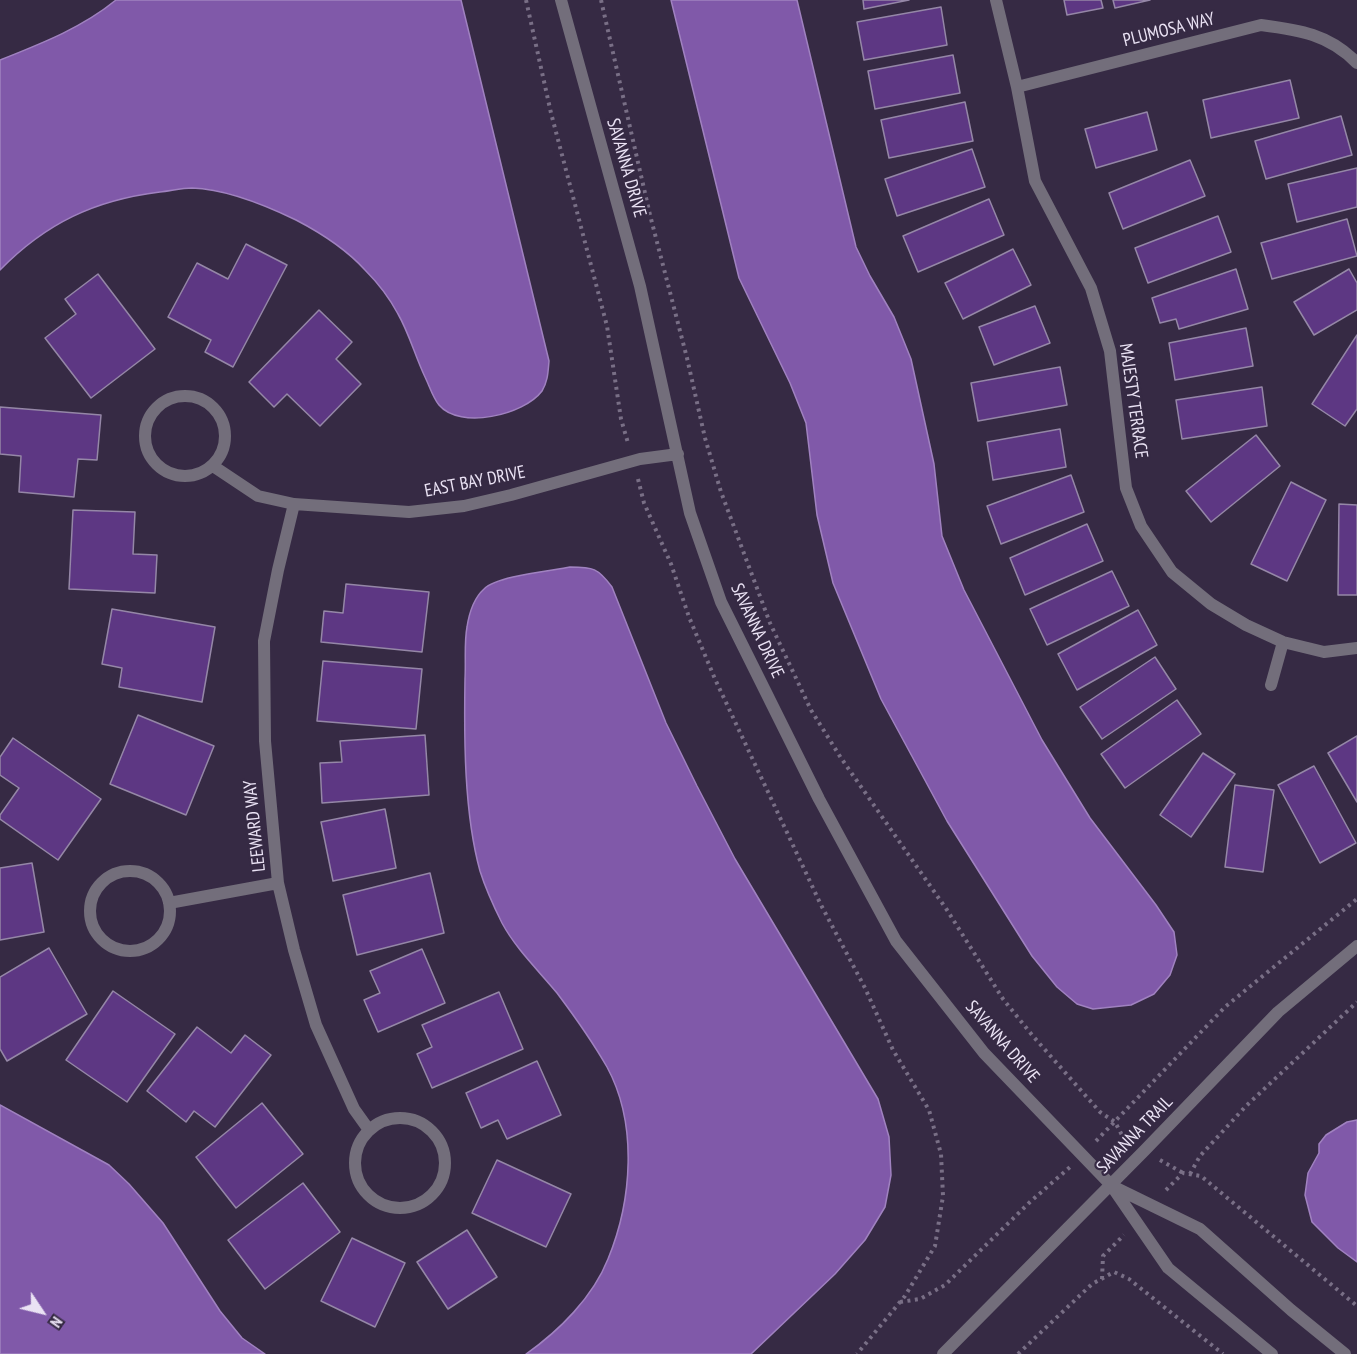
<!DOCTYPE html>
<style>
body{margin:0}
#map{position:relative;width:1357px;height:1354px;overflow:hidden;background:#362a44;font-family:"PT Sans Narrow",sans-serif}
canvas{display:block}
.north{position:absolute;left:12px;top:1282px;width:60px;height:60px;-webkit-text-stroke:4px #362a44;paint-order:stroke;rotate:125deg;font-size:16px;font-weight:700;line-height:24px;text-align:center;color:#eae2f4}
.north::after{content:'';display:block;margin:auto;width:21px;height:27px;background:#eae2f4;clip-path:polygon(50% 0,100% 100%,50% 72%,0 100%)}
</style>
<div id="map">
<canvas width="1357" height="1354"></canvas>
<div class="north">N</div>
</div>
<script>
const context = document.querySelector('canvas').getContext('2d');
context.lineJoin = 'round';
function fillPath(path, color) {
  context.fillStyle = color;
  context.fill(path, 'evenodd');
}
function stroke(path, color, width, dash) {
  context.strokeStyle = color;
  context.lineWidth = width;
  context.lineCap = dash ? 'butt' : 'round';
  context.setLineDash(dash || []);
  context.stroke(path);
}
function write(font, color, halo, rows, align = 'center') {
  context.font = font + ' "PT Sans Narrow",sans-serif';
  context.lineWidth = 4.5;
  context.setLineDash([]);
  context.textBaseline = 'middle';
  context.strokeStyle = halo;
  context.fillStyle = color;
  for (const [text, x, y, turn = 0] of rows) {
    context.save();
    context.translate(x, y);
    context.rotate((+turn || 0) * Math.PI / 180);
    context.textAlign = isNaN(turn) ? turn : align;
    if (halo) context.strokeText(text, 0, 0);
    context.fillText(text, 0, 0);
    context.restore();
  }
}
const water = new Path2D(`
 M116 0H461L549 361C548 372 548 381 542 391 524 415 460 430 439 405 433 398 429 385 425 377 415 356 409 333 398 314 390 299 377 282 365 270 346 249 321 233 296 220 265 205 226 189 192 188 182 188 170 191 160 192 95 200 46 223 0 270V60C40 44 82 28 116 0Z
 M671 0H797L856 247 870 276 894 317 911 359 934 464 942 536 964 590 1042 740 1090 818 1156 905 1174 932 1177 955 1170 975 1154 994 1131 1005 1093 1009 1077 1004 1057 987 1032 956 947 821 881 699 833 583 817 515 806 423 790 383 739 278Z
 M570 567C593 567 598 568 612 587L666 723 697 786 735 859 878 1099 889 1137 891 1175 885 1207 865 1240 835 1274 751 1354H526C559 1331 593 1297 608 1259 632 1201 638 1124 607 1067 592 1041 575 1017 557 993 538 970 516 949 502 923 494 907 485 887 480 871 464 813 464 738 465 679 466 662 464 643 467 627 469 614 474 598 484 589 497 576 550 571 570 567Z
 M0 1105 109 1165 129 1184 163 1223 220 1311 242 1338 265 1354H0Z
 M1357 1120V1262L1338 1248 1312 1222 1305 1195 1308 1173 1319 1153V1144L1326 1135 1347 1122Z`);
fillPath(water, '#8059a9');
stroke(water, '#a082c0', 1.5);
const building = new Path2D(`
 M863 0H909L864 9Z
 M1064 0H1101L1103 8 1067 15Z
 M1113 0H1150L1115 8Z
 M941 7 947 45 864 60 857 22Z
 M953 55 960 93 875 109 868 71Z
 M1290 80 1299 118 1211 138 1203 100Z
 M965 102 973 141 889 158 881 120Z
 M1147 112 1157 150 1096 168 1085 129Z
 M1341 116 1352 155 1266 179 1255 141Z
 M972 149 985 187 897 216 885 179Z
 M1190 160 1205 196 1123 229 1109 193Z
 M1357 168V207L1297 222 1288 184Z
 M989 199 1004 235 918 272 903 236Z
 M1218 216 1231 252 1148 283 1135 248Z
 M1347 219 1357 256 1272 279 1261 243Z
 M246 244 287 265 233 367 205 352 211 340 168 317 197 263 228 279Z
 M1013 249 1031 285 963 319 945 283Z
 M1236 269 1248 309 1179 329 1176 319 1160 323 1152 298Z
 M1349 269 1357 283V310L1314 335 1294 302Z
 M98 274 155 349 91 398 45 338 76 314 65 299Z
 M1035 306 1050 343 994 365 979 327Z
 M319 310 352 342 336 359 361 384 320 426 287 394 274 407 249 382Z
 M1246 328 1253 366 1175 380 1169 343Z
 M1357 335V409L1345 426 1312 404Z
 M1060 367 1067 405 978 421 971 383Z
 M1262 387 1267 426 1182 439 1176 400Z
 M0 407 101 415 97 460 78 459 74 497 19 492 21 456 0 454Z
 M1060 429 1066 467 993 480 987 442Z
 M1256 435 1280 466 1211 522 1186 491Z
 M1071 475 1084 512 1001 544 987 506Z
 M1291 482 1326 500 1287 581 1251 564Z
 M1339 504 1357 505V595H1338Z
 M73 510 135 512 133 554 157 555 155 593 69 589Z
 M1087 524 1103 561 1025 595 1010 558Z
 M1112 571 1129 606 1047 645 1030 609Z
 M346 584 429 592 422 652 321 642 324 611 343 613Z
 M112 609 215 627 202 702 119 687 122 668 102 664Z
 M1138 610 1157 645 1077 690 1058 654Z
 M1155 657 1176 689 1102 739 1080 707Z
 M323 661 422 669 416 729 317 721Z
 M1177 700 1201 734 1125 788 1101 754Z
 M138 715 214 746 186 815 110 784Z
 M425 735 429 795 322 803 320 763 342 762 340 741Z
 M1357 736V802L1328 753Z
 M13 738 101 799 58 860 0 819V815L19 788 0 775V757Z
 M1203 753 1235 774 1191 837 1160 815Z
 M1314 766 1356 843 1320 863 1278 785Z
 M1235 785 1274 790 1263 872 1225 867Z
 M385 809 396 868 333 881 321 822Z
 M32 863 44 932 0 940V868Z
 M430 873 444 933 357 955 343 895Z
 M49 948 87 1014 7 1061 0 1049V977Z
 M422 949 445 1003 378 1032 364 1000 380 993 370 971Z
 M113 991 175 1034 127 1102 66 1060Z
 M499 992 523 1049 432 1088 417 1054 432 1047 422 1025Z
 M197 1027 231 1053 245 1035 271 1055 215 1127 194 1111 186 1122 147 1091Z
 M537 1061 561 1115 507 1139 498 1120 481 1128 466 1093Z
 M262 1103 303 1154 236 1208 196 1157Z
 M497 1160 571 1194 546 1247 472 1213Z
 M303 1183 340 1232 265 1289 228 1240Z
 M467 1230 497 1277 448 1309 417 1262Z
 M352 1238 405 1263 375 1327 321 1301Z`);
fillPath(building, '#5d3783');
stroke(building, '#9587a7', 1.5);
stroke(new Path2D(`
 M526 0 551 113 607 326 621 419 628 443
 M601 0 650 215 687 358 705 438 721 492 770 623 811 710 841 758 947 910 1003 999 1032 1035 1100 1112 1115 1122 1123 1137 1128 1140
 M638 479 644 503 671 564 689 617 715 679 821 905 865 988 893 1050 929 1110 941 1154 943 1196 935 1246 905 1296 857 1354
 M1096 1141 1225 1007 1357 899
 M1160 1160 1183 1173
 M1190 1174 1200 1156 1246 1106 1357 1002
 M1166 1190 1183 1173 1201 1176 1357 1306
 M1102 1279 1103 1256 1124 1235
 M900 1302 920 1299 945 1285 1030 1202 1070 1167
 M1018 1354 1092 1284 1114 1272 1129 1279 1223 1354`), '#796f86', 4, [3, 4.5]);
stroke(new Path2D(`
 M561 0 640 286 690 513 721 602 819 799 896 941 984 1053 1111 1185 1168 1268 1272 1354
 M996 0 1017 87 1035 181 1091 288 1110 351 1126 488 1141 526 1172 572 1211 604 1246 625 1283 642 1324 652 1357 648
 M1017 87 1261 25C1299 30 1329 34 1357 63
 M145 436a40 40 0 1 1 80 0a40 40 0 1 1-80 0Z
 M213 466 258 496 294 504 409 512 464 506 511 495 640 459 678 454
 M294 504 278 570 264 641 265 741 278 883 294 950 316 1025 354 1109 369 1130
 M1271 685 1283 642
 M90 911a40 40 0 1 1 80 0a40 40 0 1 1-80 0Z
 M169 903 278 883
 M355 1163a45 45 0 1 1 90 0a45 45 0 1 1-90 0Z
 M1112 1186 1200 1229 1291 1310 1345 1354
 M943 1354 1145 1150 1278 1012 1357 946`), '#736e7b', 12);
write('18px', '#eae2f4', '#362a44', [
 ["PLUMOSA WAY",1169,30,-14],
 ["SAVANNA DRIVE",626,168,74],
 ["MAJESTY TERRACE",1133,401,82],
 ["EAST BAY DRIVE",475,482,-11],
 ["SAVANNA DRIVE",757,631,65],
 ["LEEWARD WAY",255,826,-96],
 ["SAVANNA DRIVE",1002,1042,49],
 ["SAVANNA TRAIL",1135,1135,-46]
]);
</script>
